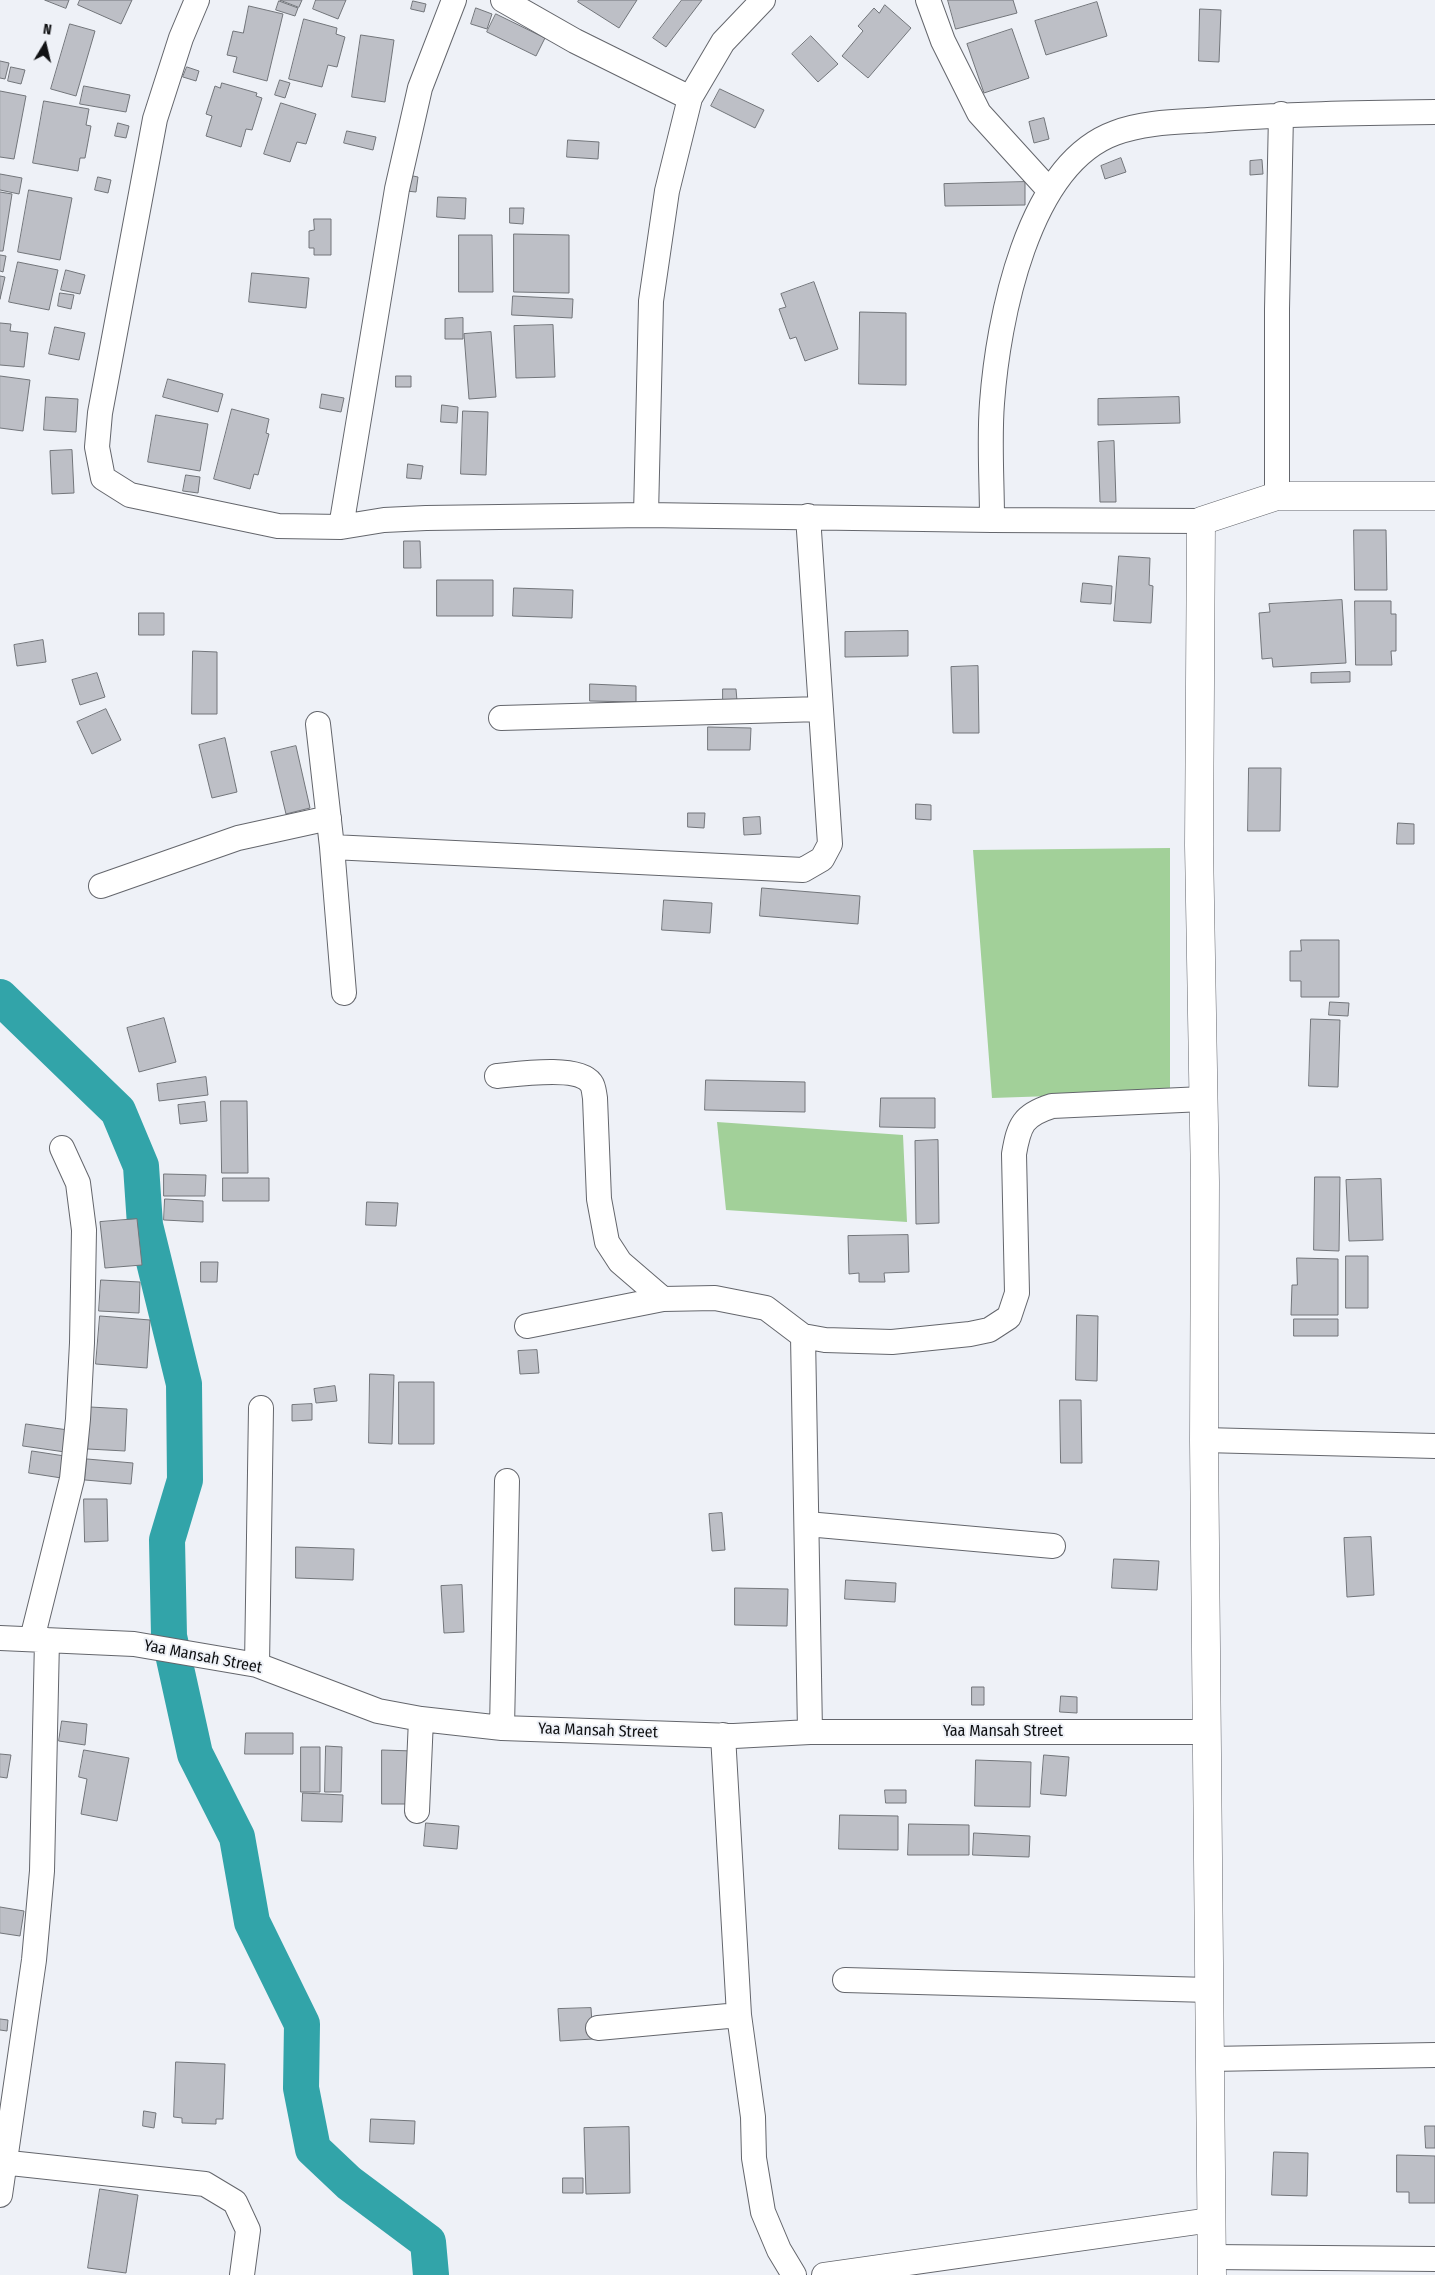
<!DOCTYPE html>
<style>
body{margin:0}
#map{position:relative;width:1435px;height:2275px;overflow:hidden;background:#eef1f7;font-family:"Fira Sans Condensed",sans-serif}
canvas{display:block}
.north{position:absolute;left:20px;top:20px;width:50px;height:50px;-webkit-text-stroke:4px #eef1f7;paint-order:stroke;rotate:9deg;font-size:14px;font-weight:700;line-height:20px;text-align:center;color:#111214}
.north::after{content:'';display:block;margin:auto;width:18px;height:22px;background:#111214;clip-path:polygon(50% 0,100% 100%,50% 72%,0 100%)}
</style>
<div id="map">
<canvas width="1435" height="2275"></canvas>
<div class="north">N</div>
</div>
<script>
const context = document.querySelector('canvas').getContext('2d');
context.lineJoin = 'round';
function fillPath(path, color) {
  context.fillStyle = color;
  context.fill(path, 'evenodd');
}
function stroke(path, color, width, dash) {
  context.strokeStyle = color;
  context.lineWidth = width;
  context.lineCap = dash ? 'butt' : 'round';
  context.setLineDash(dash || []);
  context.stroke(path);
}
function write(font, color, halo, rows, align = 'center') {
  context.font = font + ' "Fira Sans Condensed",sans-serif';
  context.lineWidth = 4;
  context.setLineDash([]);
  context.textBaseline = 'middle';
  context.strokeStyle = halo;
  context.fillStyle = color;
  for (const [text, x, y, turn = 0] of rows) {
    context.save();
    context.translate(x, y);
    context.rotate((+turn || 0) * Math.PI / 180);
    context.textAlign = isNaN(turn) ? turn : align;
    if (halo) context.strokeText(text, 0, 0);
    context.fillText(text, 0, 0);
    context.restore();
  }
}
fillPath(new Path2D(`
 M1170 848V1092L992 1098 973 850Z
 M717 1122 903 1135 907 1222 726 1210Z`), '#a2d099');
stroke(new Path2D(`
 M0 997 118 1111 141 1166 145 1225 184 1384 185 1480 167 1540 169 1636 195 1754 237 1837 252 1922 302 2024 301 2088 313 2149 349 2183 428 2242 431 2275`), '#32a4a9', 36);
const building = new Path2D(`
 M45 0H69L66 8Z
 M80 0H132L121 24 78 5Z
 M280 0H302L299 7Z
 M316 0H346L338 19 313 9Z
 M579 0H637L619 28 578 2Z
 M682 0H702L666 47 653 38Z
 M948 0H1013L1017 13 956 29Z
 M279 1 298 8 295 16 276 10Z
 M413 1 426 4 424 12 411 9Z
 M1097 2 1107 36 1046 55 1035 21Z
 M885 5 911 28 868 78 842 56 863 31 858 26 874 8 879 13Z
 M249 6 283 14 267 81 233 72 237 57 227 55 233 31 243 33Z
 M476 8 492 14 487 29 471 24Z
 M1200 9 1221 10 1219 62 1199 61Z
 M496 14 545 38 536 56 487 32Z
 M304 19 337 28 336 34 345 37 337 67 328 65 322 87 289 79Z
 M70 24 95 31 76 96 51 89Z
 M1012 29 1029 78 984 93 967 44Z
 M361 35 394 40 385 102 352 97Z
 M811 36 838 64 818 82 792 54Z
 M0 61 9 63 5 79 0 78Z
 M11 67 25 70 21 84 8 81Z
 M187 67 199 71 196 81 183 77Z
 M280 80 290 83 285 98 275 95Z
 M222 83 257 93 256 96 262 98 252 130 246 129 241 147 206 136 212 116 206 114 215 86 220 88Z
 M84 86 130 95 126 112 80 104Z
 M720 89 764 110 755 128 711 106Z
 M0 91 26 96 14 159 0 157Z
 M44 101 89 109 86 125 91 126 85 158H80L78 171 33 163Z
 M281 103 316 114 306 144 297 142 290 162 264 154Z
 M1044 118 1049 139 1034 143 1029 122Z
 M118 123 129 126 126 138 115 136Z
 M347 131 376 137 373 150 344 143Z
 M568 140 599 142 598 159 567 157Z
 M1121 158 1126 172 1105 179 1101 166Z
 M1262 160 1263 174 1250 175V161Z
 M0 174 22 178 19 194 0 190Z
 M408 175 418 177 416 192 406 191Z
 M98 177 111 180 108 193 95 190Z
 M1025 182V205L945 206 944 184Z
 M29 190 72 198 60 260 18 252Z
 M0 192 12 194 3 251H0Z
 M438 197 466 198 465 219 437 217Z
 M510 208H524L523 224 510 223Z
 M314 219H331V255H314V248H309V231L314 230Z
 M514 234 569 235V293L514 292Z
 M459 235H492L493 292H459Z
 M0 255 6 256 3 272 0 271Z
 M18 262 58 270 49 310 9 302Z
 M66 270 85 275 80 294 61 290Z
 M252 273 309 278 306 308 249 302Z
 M0 276 5 277 0 299Z
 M814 282 838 349 805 361 796 337 790 339 779 309 786 307 781 294Z
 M60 293 74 295 71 309 58 306Z
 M513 296 573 299 572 318 512 315Z
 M860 312 906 313V385L859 384Z
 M463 318V339H445V319Z
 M0 323 11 324 10 331 28 333 24 367 0 365Z
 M553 325 555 377 516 378 514 326Z
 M55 327 85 333 79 360 49 354Z
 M491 332 496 397 469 399 464 334Z
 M0 376 30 380 23 431 0 428Z
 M396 376H411V387H396Z
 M168 379 223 394 218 412 163 397Z
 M322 394 344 398 341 412 320 408Z
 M46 397 78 399 76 432 44 430Z
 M1179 397 1180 423 1098 425V399Z
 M442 405 458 407 457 423 441 422Z
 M232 409 269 419 266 433 269 434 258 475 254 474 250 489 214 479Z
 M463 411 488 412 486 475 461 474Z
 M156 415 208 424 200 471 148 462Z
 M1114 441 1116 502H1100L1098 442Z
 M72 450 74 493 52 494 50 451Z
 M408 464 423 466 421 479 407 478Z
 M186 475 200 477 198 493 183 491Z
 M1354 530H1386L1387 590H1355Z
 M404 541H420L421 568H404Z
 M1119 556 1150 558 1149 585 1153 586 1151 623 1114 621Z
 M437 580H493V616H437Z
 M1083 583 1112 586 1111 604 1081 602Z
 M514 588 573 590 572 618 513 616Z
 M1342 600 1346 663 1273 667 1272 658 1262 659 1259 613 1270 612 1269 604Z
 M1355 601H1391V614H1396V651H1391L1392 665H1356Z
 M139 613H164V635H139Z
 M908 631V656L845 657V632Z
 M43 640 46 662 17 666 14 645Z
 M193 651 217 652V714H192Z
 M978 666 979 733H953L951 667Z
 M1350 672V682L1311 683V673Z
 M97 673 105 697 80 705 72 680Z
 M590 684 636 686V702L590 701Z
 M723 689H736L737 701H723Z
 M106 709 121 740 92 754 77 722Z
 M708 727 751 728 750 750H708Z
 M225 738 237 792 212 798 199 745Z
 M296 746 310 808 286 814 271 752Z
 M1249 768H1281L1280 831H1248Z
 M916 804 931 805V820L916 819Z
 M688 813H705L704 828 688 827Z
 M760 817 761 834 744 835 743 818Z
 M1398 823 1414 824V844H1397Z
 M762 888 860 896 858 924 760 916Z
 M664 900 712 903 710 933 662 930Z
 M1301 940H1339V997H1301V981H1290V951H1301Z
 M1330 1002 1349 1003 1348 1016 1329 1015Z
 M164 1018 176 1062 139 1072 127 1028Z
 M1311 1019 1340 1020 1338 1087 1309 1086Z
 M206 1077 208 1095 159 1101 157 1084Z
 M706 1080 805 1082V1112L705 1110Z
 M881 1098H935V1128L880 1127Z
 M221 1101H247L248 1173H222Z
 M205 1102 207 1121 180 1124 178 1105Z
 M938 1140 939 1223 916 1224 915 1141Z
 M164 1174 206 1175 205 1196H164Z
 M1315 1177H1340L1339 1251 1314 1250Z
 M223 1178H269V1201H223Z
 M1381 1179 1383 1240 1349 1241 1346 1180Z
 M165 1199 203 1201V1222L164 1220Z
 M367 1202 398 1203 396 1226 366 1225Z
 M137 1219 142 1265 105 1268 100 1222Z
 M908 1235 909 1272 884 1273 885 1282H859V1273L849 1274 848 1236Z
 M1346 1256H1368V1308H1346Z
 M1297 1258 1338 1259V1315H1291L1292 1285H1297Z
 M201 1262H218L217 1282H201Z
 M101 1280 140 1282 139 1313 99 1311Z
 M1077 1315 1098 1316 1097 1381 1076 1380Z
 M100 1316 150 1320 147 1368 96 1364Z
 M1294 1319H1338V1336H1294Z
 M537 1350 539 1373 520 1374 518 1351Z
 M370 1374 394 1375 392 1444 369 1443Z
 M399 1382H434V1444H399Z
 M335 1386 337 1401 316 1403 314 1389Z
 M1060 1400H1081L1082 1463H1061Z
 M312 1404V1420L292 1421V1405Z
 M90 1407 127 1409 125 1451 88 1449Z
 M26 1424 75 1431 72 1453 23 1446Z
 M32 1451 71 1457 68 1479 29 1473Z
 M87 1459 133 1463 131 1484 85 1480Z
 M84 1499H107L108 1541 85 1542Z
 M722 1513 725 1550 712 1551 709 1514Z
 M1371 1537 1374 1595 1347 1597 1344 1538Z
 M296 1547 354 1549 353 1580 296 1578Z
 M1114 1559 1159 1561 1157 1590 1112 1588Z
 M846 1580 896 1583 895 1602 845 1599Z
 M462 1585 464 1632 444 1633 441 1586Z
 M735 1588 788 1589 787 1626 735 1625Z
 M972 1687H984V1705H972Z
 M1061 1696 1077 1697V1713L1060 1712Z
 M62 1721 87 1724 85 1745 59 1741Z
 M246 1733H293V1754H245Z
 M326 1746 342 1747 341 1792H325Z
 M301 1747H320V1792H301Z
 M84 1750 129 1758 117 1821 81 1814 87 1779 79 1777Z
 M382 1750 413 1751 412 1804H382Z
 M0 1754 11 1755 7 1778 0 1777Z
 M1044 1755 1069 1757 1066 1796 1041 1794Z
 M976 1760 1031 1762 1030 1807 975 1806Z
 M885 1790H906V1803H886Z
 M303 1793 343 1795 342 1822 302 1821Z
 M840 1815 898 1816V1850L839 1849Z
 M426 1823 459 1826 457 1849 424 1846Z
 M909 1824 969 1825V1855H908Z
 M974 1833 1030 1836 1029 1857 973 1855Z
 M0 1907 24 1911 20 1936 0 1933Z
 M591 2008 593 2039 560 2041 558 2009Z
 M0 2019 8 2020 7 2031 0 2030Z
 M176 2062 225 2064 223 2119H216V2124L182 2123V2118L174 2117Z
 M144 2111 156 2113 154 2128 143 2126Z
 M371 2119 415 2121 414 2144 370 2142Z
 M1425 2126H1435V2148H1426Z
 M629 2127 630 2193 586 2194 584 2128Z
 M1274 2152 1308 2153 1307 2196 1272 2195Z
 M1397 2155 1435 2156V2203H1409V2192H1397Z
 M563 2178H583V2193H563Z
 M100 2189 138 2195 126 2273 88 2268Z`);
fillPath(building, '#bdbfc6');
stroke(building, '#72757a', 1);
const minor = new Path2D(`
 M197 0 181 38 155 119 100 413 97 447 103 478 130 495 278 526 341 527 384 520 426 518 646 515 992 520 1201 521
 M503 0 575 41 690 98
 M928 0 943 41 979 113 1049 190
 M1277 496V309L1281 114
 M646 515 651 301 667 191 690 98 723 42 763 0
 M992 520C992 481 989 441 992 403 998 321 1027 165 1115 133 1144 122 1177 122 1208 120 1284 114 1359 113 1435 112
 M341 527 397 189 420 88 454 0
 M501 718 821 709
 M318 724 332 847 344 993
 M332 847 803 870 822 859 830 844 808 516
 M101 886 238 838 329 818
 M497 1076C518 1074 578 1065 591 1083 594 1087 594 1093 595 1098L599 1199 607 1242 620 1262 663 1299
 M527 1326 663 1299 715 1298 766 1308 803 1336 825 1340 892 1342 970 1334 989 1330 1009 1317 1017 1293 1014 1154C1019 1125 1023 1115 1052 1106L1203 1099
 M803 1336 810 1732
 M1204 1440 1435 1446
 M807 1524 1053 1546
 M0 1638 134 1644 257 1665 378 1711 421 1719 502 1728 734 1736 810 1732H1208
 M32 1639 72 1479 78 1419 82 1343 84 1230 78 1183 62 1148
 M257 1665 261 1408
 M502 1728 507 1481
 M723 1735 739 2015
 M417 1811 421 1719
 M845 1980 1209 1990
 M598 2028 739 2015 753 2117 754 2158 763 2212 779 2250 794 2275
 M1209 2059 1435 2055
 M0 2162 205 2184 235 2202 248 2230 242 2275
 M0 2195 34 1960 42 1871 47 1640
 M1211 2257 1435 2259
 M824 2275 1211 2220`);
const tertiary = new Path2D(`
 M1212 2275 1204 1440 1205 1182 1199 845 1201 521 1277 496H1435`);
stroke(minor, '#64666c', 26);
stroke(tertiary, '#64666c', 29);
stroke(minor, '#fff', 24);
stroke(tertiary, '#fff', 28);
write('16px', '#111214', '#eef1f7', [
 ["Yaa Mansah Street",203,1657,11],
 ["Yaa Mansah Street",598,1731,2],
 ["Yaa Mansah Street",1003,1732]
]);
</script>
